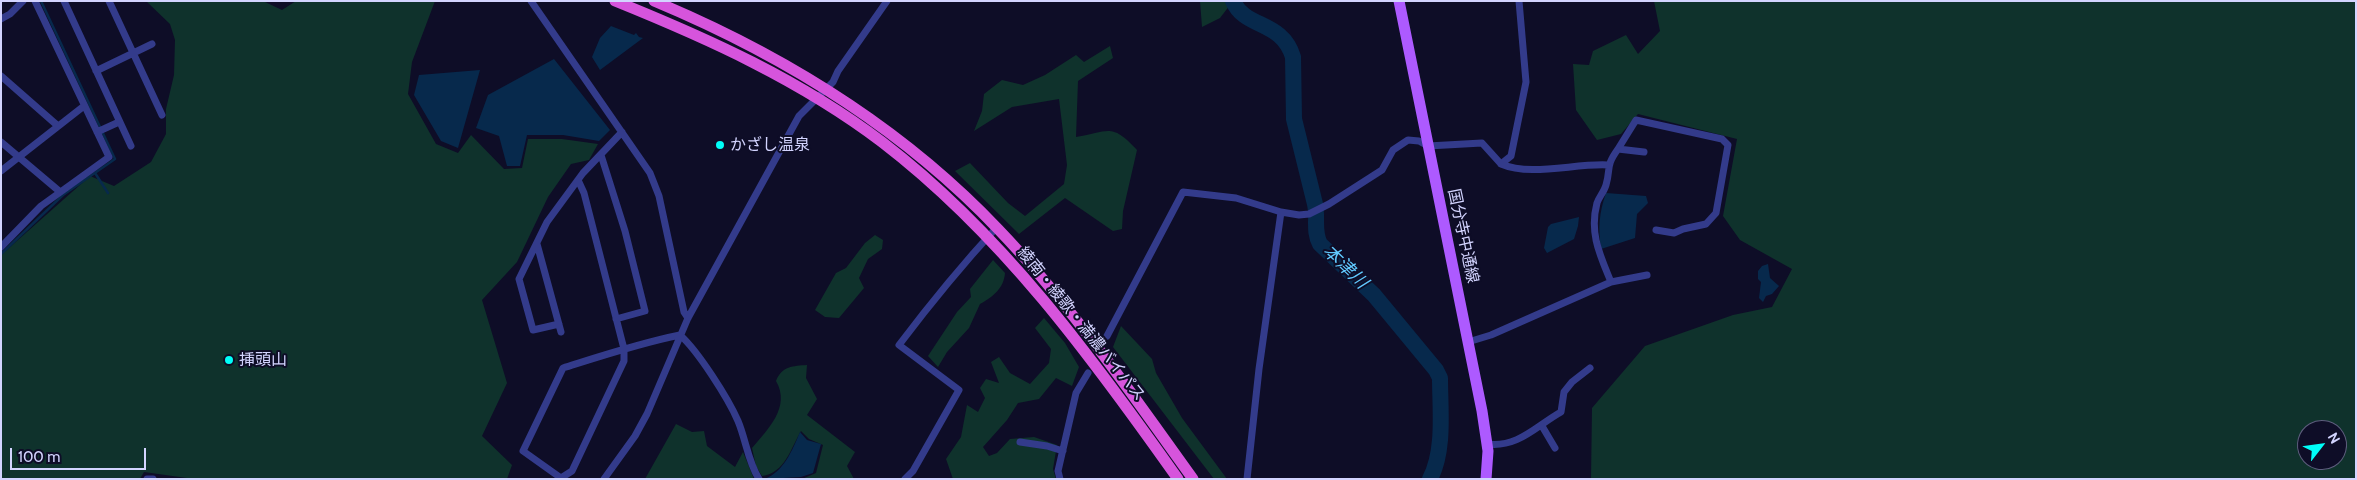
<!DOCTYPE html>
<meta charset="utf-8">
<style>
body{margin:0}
#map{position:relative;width:2357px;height:480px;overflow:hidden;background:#0e0d27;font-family:Cabin,sans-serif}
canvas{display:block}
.frame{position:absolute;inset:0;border:2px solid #d3d4ff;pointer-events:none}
.north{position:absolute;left:2297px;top:420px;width:50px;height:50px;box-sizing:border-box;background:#0e0d27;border:1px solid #5d5d7d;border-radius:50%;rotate:60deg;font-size:14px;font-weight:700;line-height:20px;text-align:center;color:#d3d4ff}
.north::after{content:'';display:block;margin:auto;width:18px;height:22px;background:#00fef8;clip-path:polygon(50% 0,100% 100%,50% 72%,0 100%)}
.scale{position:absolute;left:10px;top:448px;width:136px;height:22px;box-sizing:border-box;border:2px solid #d3d4ff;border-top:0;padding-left:6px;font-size:15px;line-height:18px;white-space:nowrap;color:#d3d4ff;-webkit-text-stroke:4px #0e0d27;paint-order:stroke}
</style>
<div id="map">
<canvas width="2357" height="480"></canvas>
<div class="frame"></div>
<div class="north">N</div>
<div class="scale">100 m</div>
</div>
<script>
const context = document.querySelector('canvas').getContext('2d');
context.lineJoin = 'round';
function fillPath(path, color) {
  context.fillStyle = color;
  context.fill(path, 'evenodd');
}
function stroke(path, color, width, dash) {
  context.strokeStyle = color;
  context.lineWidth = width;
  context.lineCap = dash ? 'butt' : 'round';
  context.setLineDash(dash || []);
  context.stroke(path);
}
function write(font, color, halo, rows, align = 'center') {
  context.font = font + ' Cabin,"Noto Sans JP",sans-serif';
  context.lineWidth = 4;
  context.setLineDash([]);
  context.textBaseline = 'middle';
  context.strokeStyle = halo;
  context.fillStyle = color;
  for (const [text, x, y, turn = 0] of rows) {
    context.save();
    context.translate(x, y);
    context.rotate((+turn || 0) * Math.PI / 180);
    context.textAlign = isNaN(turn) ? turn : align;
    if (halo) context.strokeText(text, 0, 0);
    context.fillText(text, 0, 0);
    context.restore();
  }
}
fillPath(new Path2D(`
 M146 1H263L282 10 296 1H435L412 62 408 94 436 144 458 153 471 135 504 169 522 168 528 139H562L598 144 589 160 571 164 548 197 517 262 482 300 507 383 482 436 512 465 507 479H194L144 472 140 479H1V255L90 176 114 186 151 162 166 134V109L174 75 175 40 170 24Z
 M1200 1H1228L1230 5 1220 18 1202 27Z
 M1654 1H2356V479H1591L1592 408 1645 346 1733 315 1772 307 1792 269 1740 240 1723 216 1737 139 1638 114 1621 134 1597 140 1576 110 1573 64 1589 65 1593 51 1626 35 1638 54 1660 31ZM2307 430H2337V460H2307Z
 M1110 46 1113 58 1078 81 1076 137C1109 132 1111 122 1137 150L1123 211 1122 229 1113 231 1065 198 1019 234 955 171 970 163 1008 203 1025 216 1064 184 1067 165 1059 99 1012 107 974 131 982 111 984 94 1002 80 1023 85 1045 75 1076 55 1084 62Z
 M875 235 883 240 882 249 868 259 859 278 864 288 839 318 825 317 815 310 836 273 846 268 865 243Z
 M993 260 1005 273C1004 288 993 297 980 304L969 328 947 352 938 367 928 356 957 312 971 297 970 289Z
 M1044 318 1065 343 1079 367 1072 386 1056 378 1039 399 1018 403 1007 420 983 447 989 456 997 453 1010 439 1034 437 1057 445 1053 469 1056 479H953L946 459 961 437 967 405 978 412 985 398 980 388 986 379 999 383 991 362 999 357 1010 373 1030 384 1049 363 1051 349 1035 328Z
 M1121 326 1152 359 1156 373 1182 418 1227 479H1214L1113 347Z
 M807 365 806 378 817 399 807 415 855 452 847 466 854 479H802L816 473 823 445 809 439 801 431C791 448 785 473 762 476L756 466 752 448C768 429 791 407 776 381 782 366 793 366 807 365Z
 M676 424 692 432 704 431 707 446 735 467 743 452 754 479H645Z`), '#0f322c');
fillPath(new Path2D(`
 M611 26 634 35 636 33 639 37 643 38 600 70 592 57 600 38Z
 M554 59 610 130 599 141 563 135H527L520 166H507L499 136 476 128 488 95Z
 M480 70 458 148 441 141 414 95 419 75Z
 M1606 193 1646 196 1648 203 1637 214 1635 238 1601 249C1598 228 1599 213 1606 193Z
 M1579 217 1578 226 1574 239 1547 253 1544 248 1548 227 1551 224Z
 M1768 264 1770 278 1779 286 1772 294 1766 296 1763 302 1759 298 1761 282 1758 279V271L1762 266Z
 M800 432 807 440 821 444 813 473 801 477 765 479C784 471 792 451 800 432Z`), '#07294c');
stroke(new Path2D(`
 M95 173 108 193
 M1 254 63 195 115 159 41 1`), '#07294c', 2.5);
stroke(new Path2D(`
 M1233 1C1245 29 1282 20 1293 57L1294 119 1315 204C1318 219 1313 231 1320 244L1374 295 1436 370 1440 378C1440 410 1445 450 1430 479`), '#07294c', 16);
stroke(new Path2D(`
 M64 1 131 146
 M109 1 162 115
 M531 1 650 173 659 196 684 312 688 318
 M1 19 10 14 23 1
 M96 71 152 44
 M1 76 58 126
 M97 132 119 122
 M1 142 59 191
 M1618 149 1636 120 1722 139 1728 145 1716 213 1706 224 1683 229 1674 233 1656 230
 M601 155 625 231 645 311 616 319
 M1501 164C1531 177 1575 163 1608 165
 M1 171 84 106
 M578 180 584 193 624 349V361L572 471 561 478 523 451 563 368C601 356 640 343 680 335 698 351 728 398 738 421 746 440 748 462 759 479
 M1281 212 1299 215 1309 214 1329 204 1382 170 1393 150 1408 140 1419 141 1428 146 1482 143 1501 164 1511 156 1526 82 1519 1
 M537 244 561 332
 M1 247 41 206 109 157 35 1
 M1611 282C1600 255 1589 233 1597 203 1599 197 1604 192 1606 185 1611 168 1605 167 1618 149L1644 152
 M559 324 533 330 519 279 547 222 583 173 622 132
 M1107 336 1183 192 1236 198 1281 212 1259 369 1247 479
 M1468 342 1491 335 1611 282 1647 275
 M1542 426 1555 448
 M1020 442 1047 446 1063 451
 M1487 444C1518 448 1536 426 1561 412L1564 392 1572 382 1590 368
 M147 479H153
 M604 479 635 436 647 414 688 318 799 116 833 82 838 71 887 1
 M905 479 913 471 959 390 899 345C930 304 962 265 997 227
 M1060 479 1058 471 1076 393 1088 373`), '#333b8b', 7);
stroke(new Path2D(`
 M1399 1 1482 411 1488 451 1486 479`), '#ad5aff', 11);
stroke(new Path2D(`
 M615 1C709 39 800 80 882 142 1002 234 1091 356 1178 479
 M654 1C781 54 903 129 998 229 1071 305 1131 393 1193 479`), '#d654dc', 11);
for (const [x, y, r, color] of [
 [720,145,5,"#00fef8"],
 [229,360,5,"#00fef8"]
]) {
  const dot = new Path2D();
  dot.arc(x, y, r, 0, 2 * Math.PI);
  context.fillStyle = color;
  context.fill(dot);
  stroke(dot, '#0e0d27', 2);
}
write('16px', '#d3d4ff', '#0e0d27', [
 ["かざし温泉",730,145],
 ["挿頭山",239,360]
], 'left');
write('16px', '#d3d4ff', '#0e0d27', [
 ["国分寺中通線",1463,236,78],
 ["綾南・綾歌・満濃バイパス",1081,324,51]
]);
write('italic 18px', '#61caff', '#0e0d27', [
 ["本津川",1345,267,44]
]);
</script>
